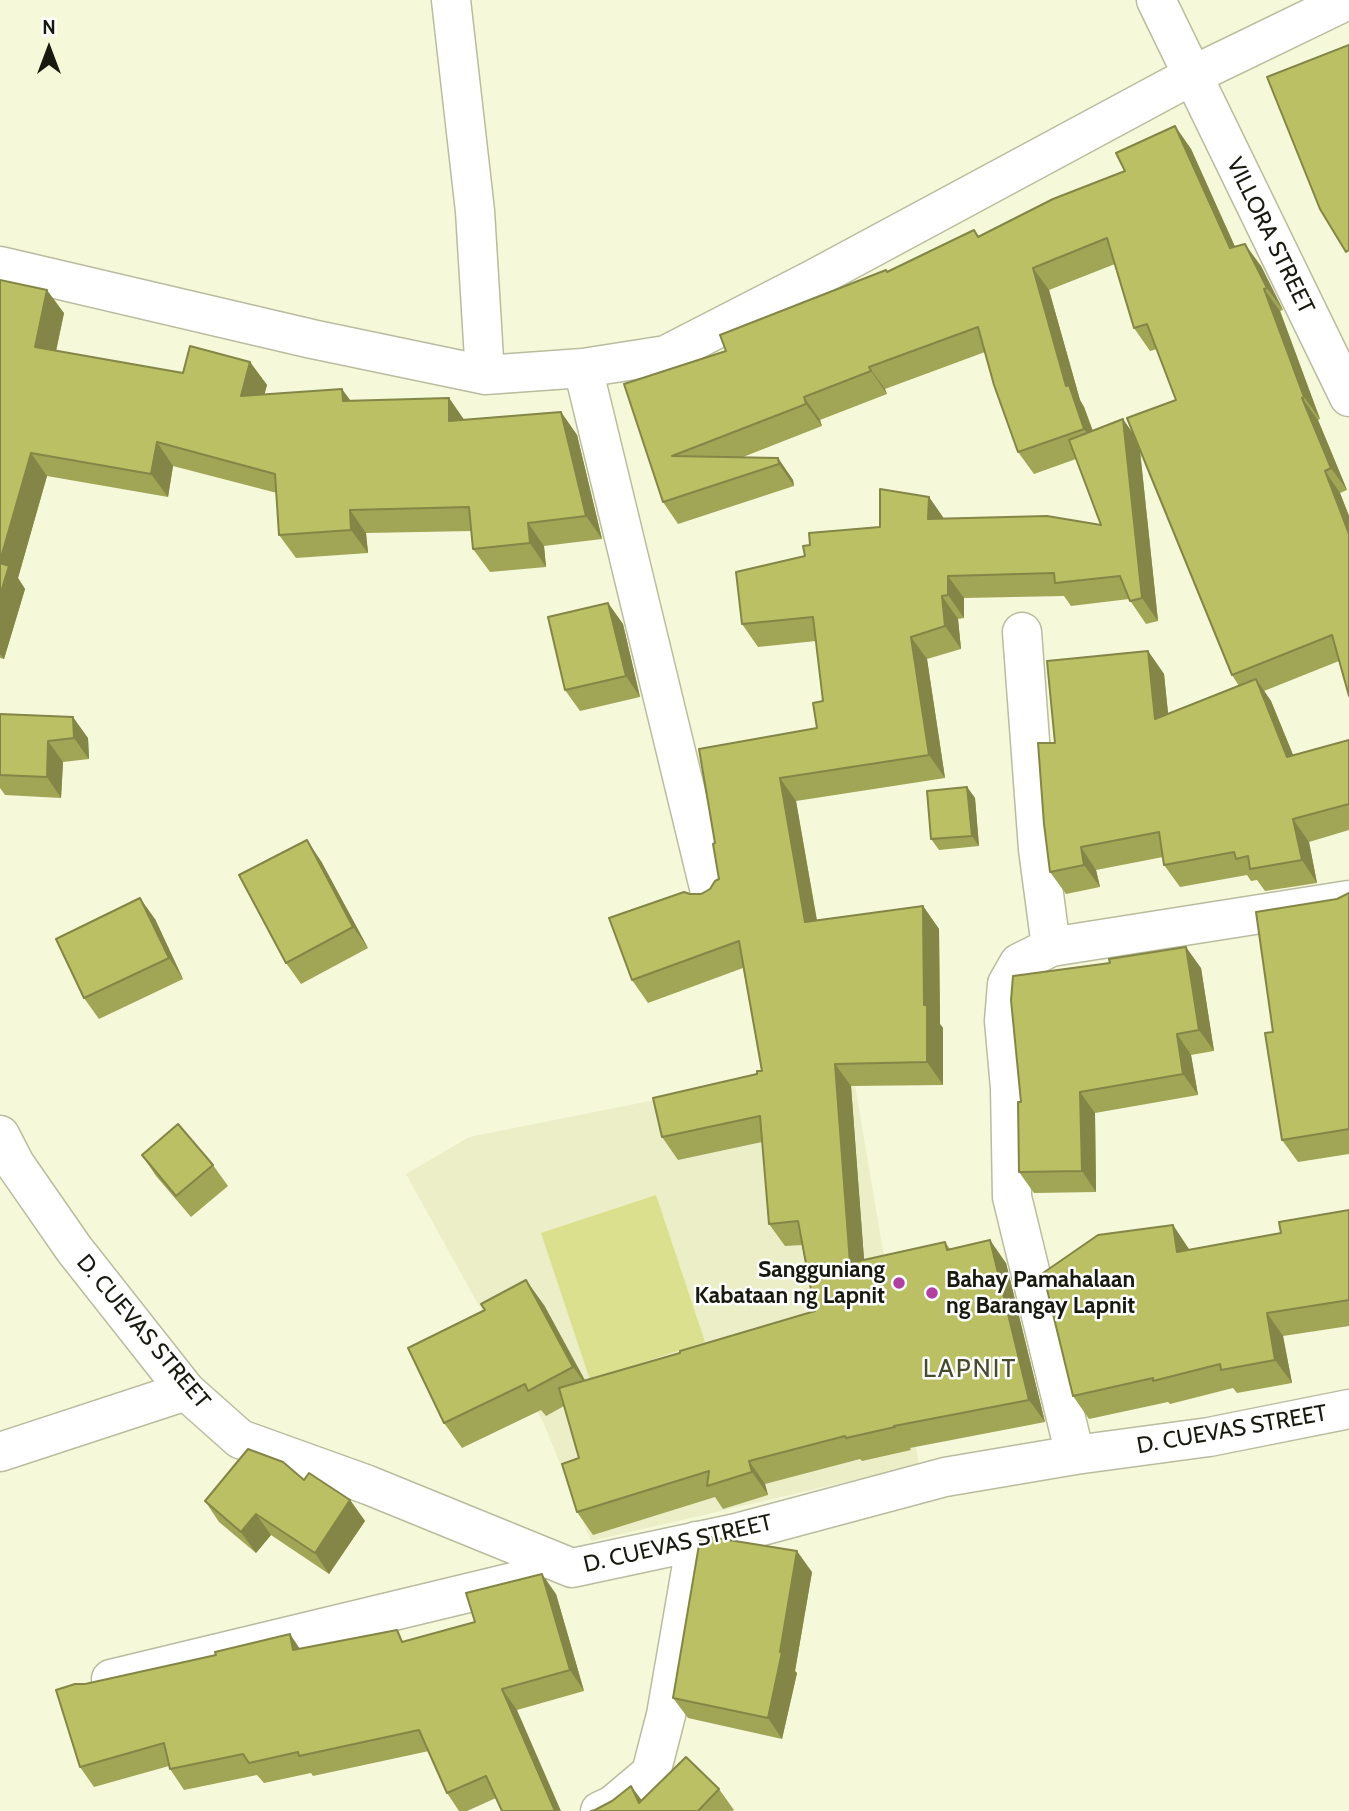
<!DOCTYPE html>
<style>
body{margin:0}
#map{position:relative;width:1349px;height:1811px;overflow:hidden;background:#f6f9d9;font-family:Cabin,sans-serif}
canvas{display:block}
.north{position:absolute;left:14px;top:14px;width:70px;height:70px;-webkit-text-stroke:5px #fff;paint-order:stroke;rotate:0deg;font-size:19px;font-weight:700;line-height:28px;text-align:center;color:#191a0f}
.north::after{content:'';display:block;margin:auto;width:24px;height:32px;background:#191a0f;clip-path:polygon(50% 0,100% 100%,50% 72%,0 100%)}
</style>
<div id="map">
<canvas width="1349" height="1811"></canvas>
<div class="north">N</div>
</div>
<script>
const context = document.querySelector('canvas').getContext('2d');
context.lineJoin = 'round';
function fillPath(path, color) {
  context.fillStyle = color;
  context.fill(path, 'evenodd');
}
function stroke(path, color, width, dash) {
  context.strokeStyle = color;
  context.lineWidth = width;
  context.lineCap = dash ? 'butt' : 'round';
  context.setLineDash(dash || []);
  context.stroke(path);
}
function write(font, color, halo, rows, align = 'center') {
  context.font = font + ' Cabin,sans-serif';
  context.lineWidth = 5;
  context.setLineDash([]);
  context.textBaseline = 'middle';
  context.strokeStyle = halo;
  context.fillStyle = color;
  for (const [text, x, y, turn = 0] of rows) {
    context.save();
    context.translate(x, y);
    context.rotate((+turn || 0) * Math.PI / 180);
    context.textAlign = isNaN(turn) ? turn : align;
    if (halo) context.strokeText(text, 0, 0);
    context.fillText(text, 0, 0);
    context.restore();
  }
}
fillPath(new Path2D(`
 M851 1061 919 1465 591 1541 544 1424 406 1174 469 1137Z`), '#ebeec7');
fillPath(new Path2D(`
 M656 1195 705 1342 590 1380 541 1233Z`), '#dbe08e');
const minor = new Path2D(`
 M451 0 475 211 485 375
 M1156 0 1349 397
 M0 266 312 339 485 375 583 368 666 355 812 280 1191 76 1348 0
 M583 368 711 896
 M1022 632 1038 849 1051 947
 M0 1135 15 1164 74 1249 186 1391 240 1439 368 1485 572 1568 736 1533 945 1477 1075 1455 1209 1437 1349 1409
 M0 1452 186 1391
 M1075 1455 1012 1197 1010 1088 1004 1021 1007 984 1019 963 1051 947 1349 900
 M111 1679 526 1579
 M600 1811 613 1805 651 1773 666 1715 696 1541`);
stroke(minor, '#b9bc9e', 41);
stroke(minor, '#fff', 38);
fillPath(new Path2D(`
 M1175 126 1191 149 1235 247 1261 266 1283 310 1280 311 1320 419 1318 420 1347 490 1340 493 1349 516V696L1339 661 1264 691 1271 701 1293 755 1349 740V830L1309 842 1317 883 1265 891 1257 880 1251 881 1247 875 1180 887 1164 865 1163 857 1096 870 1100 887 1066 894 1050 872 1055 743 1148 651 1164 674 1168 714 1239 686 1232 675 1140 450 1158 621 1146 624 1129 599 1071 606 1064 596 964 598V618L958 619 961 649 927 659 945 778 796 801 817 920 923 906 939 929 940 1024 943 1028V1085L851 1086 864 1260 945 1242 950 1249 1006 1263 1045 1422 910 1448 911 1450 862 1461 860 1459 765 1484 768 1495 723 1509 715 1497 593 1535 577 1512 579 1458 564 1406 546 1416 541 1410 462 1448 444 1423 544 1305 585 1380 680 1353 815 1311 802 1245 785 1246 769 1224 762 1142 678 1160 662 1137 762 1071 743 968 648 1003 632 980 690 894H701L710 889 719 879 715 843 817 728 823 701 816 641 758 647 742 624 805 556 810 545 880 527 929 497 944 519 1101 525 1076 459 1034 474 1018 452 985 352 885 389 887 394 820 420 822 426 743 457 778 458 793 480 794 486 678 524 663 502 624 384 726 351 974 230 979 236 1125 171ZM1115 264 1134 328 1150 351 1157 349 1176 400 1133 433 1093 431 1084 407 1080 400 1049 290Z
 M0 280 64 313 56 351 183 373 250 362 267 385 264 394 350 401 449 398 464 420 561 412 577 435 602 539 544 546 546 567 490 572 473 549 472 531 366 533 368 553 296 558 279 535 277 493 173 466 168 497 47 476 18 578 25 589 4 659 0 658Z
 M608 603 623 624 640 697 580 711 565 690Z
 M0 714 88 738 89 759 63 762 61 798 5 795 0 788Z
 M967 787 975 798 979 846 939 850 931 839Z
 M321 861 368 948 301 984 286 963Z
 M1349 893V1154L1298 1162 1282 1140 1273 1032 1337 899Z
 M155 919 183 979 99 1019 84 998Z
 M1201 968 1214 1051 1191 1055 1198 1095 1095 1113 1096 1192 1034 1193 1019 1172 1021 1102Z
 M142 1155 213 1165 228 1186 191 1217 156 1176Z
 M1349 1210V1326L1283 1336 1292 1383 1237 1393 1233 1388 1170 1404 1168 1402 1089 1419 1073 1396 1173 1225 1189 1250 1281 1233Z
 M304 1480 350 1500 365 1521 329 1574 271 1535 256 1553 219 1522 205 1501Z
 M812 1572 795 1671 797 1673 782 1739 688 1718 673 1698Z
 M556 1594 584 1691 517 1710 496 1798 467 1811H459L447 1793 429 1751 313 1776 311 1773 264 1783 257 1775 184 1790 170 1769 169 1766 94 1787 80 1767 85 1684 300 1649 405 1641 475 1622Z
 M631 1786 642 1801 719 1789 734 1810 732 1811H591L595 1810 612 1801Z`), '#a1a556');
fillPath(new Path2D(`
 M1175 126 1191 149 1246 271 1230 248Z
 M1245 244 1261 266 1283 310 1267 288Z
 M1033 268 1049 290 1080 400 1084 407 1100 451 1084 429 1066 386Z
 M1264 289 1280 311 1320 419 1304 397Z
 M47 290 64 313 52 370 35 347Z
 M250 362 267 385 258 419 241 396Z
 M869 367 885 389 887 394 871 371Z
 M342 389 359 412 343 401Z
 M804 397 820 420 822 426 806 404Z
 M449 398 465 421H449Z
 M1302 398 1318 420 1347 490 1331 468Z
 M561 412 577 435 602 539 586 516Z
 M1123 419 1139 442 1158 621 1142 598Z
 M157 442 173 466 168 497 151 474Z
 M31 453 47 476 18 578 25 589 4 659 0 654V561Z
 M778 458 793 480 794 486 779 464Z
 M1325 471 1340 493 1349 516V534Z
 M929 497 945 520 928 519Z
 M350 510 366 533 368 553 351 530Z
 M528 523 544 546 546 567 530 543Z
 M948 576 964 598V618L948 595Z
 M942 596 958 619 961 649 945 626Z
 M608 603 623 624 640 697 626 676Z
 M911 637 927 659 945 778 929 755Z
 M1148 651 1164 674 1171 741 1155 719Z
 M1256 679 1271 701 1303 779 1287 757Z
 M73 717 88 738 89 759 74 738Z
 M48 741 63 762 61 798 47 777Z
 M780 778 796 801 821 945 805 922Z
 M967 787 975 798 979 846 972 836Z
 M1293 819 1309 842 1317 883 1302 860Z
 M307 840 321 861 368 948 353 927Z
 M1081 847 1096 870 1100 887 1084 865Z
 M140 898 155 919 183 979 169 958Z
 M923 906 939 929 940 1024 943 1028V1085L927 1062 924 1005Z
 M1186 947 1201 968 1214 1051 1199 1030Z
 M1177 1034 1191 1055 1198 1095 1183 1074Z
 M835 1064 851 1086 866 1285 850 1263Z
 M1080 1092 1095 1113 1096 1192 1082 1171Z
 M1173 1225 1189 1249 1193 1275 1177 1252Z
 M990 1240 1006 1263 1045 1422 1029 1400Z
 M526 1280 544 1305 591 1392 573 1367Z
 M1267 1313 1283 1336 1292 1383 1275 1360Z
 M749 1461 765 1484 768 1495 752 1472Z
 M350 1500 365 1521 329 1574 315 1553Z
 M256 1514 271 1535 256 1553 241 1532Z
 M797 1551 812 1572 795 1671 797 1673 782 1739 768 1718Z
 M542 1574 556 1594 584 1691 570 1670Z
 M290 1634 304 1655 293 1650Z
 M502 1689 517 1710 561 1811H555Z
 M631 1786 646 1806 639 1803Z`), '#838646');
const building = new Path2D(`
 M1349 45V250L1346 252 1320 209 1267 77Z
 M1175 126 1230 248 1245 244 1267 288 1264 289 1304 397 1302 398 1331 468 1325 471 1349 534V696L1332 635 1232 675 1127 418 1176 400 1147 324 1134 328 1107 238 1033 268 1066 386 1069 385 1084 429 1018 452 994 385 978 327 869 367 871 371 804 397 806 404 672 456 778 458 779 464 663 502 624 384 726 351 720 335 886 270 887 272 974 230 978 237 1053 199 1125 171 1116 153Z
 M0 280 47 290 35 347 183 373 190 346 250 362 241 396 342 389 343 401 449 398V421L561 412 586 516 528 523 530 543 473 549 469 507 350 510 351 530 279 535 275 474 157 442 151 474 31 453 0 561Z
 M1123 419 1142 598 1130 601 1120 576 1055 583 1054 573 948 576V595L942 596 945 626 911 637 929 755 780 778 805 922 923 906 924 1005H927V1062L835 1064 850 1263 945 1242 947 1250 990 1240 1029 1400 894 1426 895 1427 846 1438 845 1436 749 1461 752 1472 707 1486 709 1471 577 1512 562 1464 579 1458 559 1388 680 1353V1351L815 1311 798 1221 769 1224 760 1116 662 1137 653 1098 757 1074V1071H762L739 941 632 980 609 918 684 892 690 894H701L710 889 715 881 719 879 713 844 715 843 699 749 817 728 813 703 823 701 813 617 742 624 736 572 805 556 803 546 810 545 809 533 880 527V489L929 497 928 519 1047 516 1101 525 1069 440Z
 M0 563 9 566 0 595Z
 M608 603 626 676 565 690 548 617Z
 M1148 651 1155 719 1256 679 1287 757 1349 740V804L1293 819 1302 860 1250 869 1248 856 1236 859 1234 852 1164 865 1159 832 1081 847 1084 865 1050 872 1044 824 1038 743H1055L1047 661Z
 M0 714 73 717 74 738 48 741 47 777 0 775Z
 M967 787 972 836 931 839 927 791Z
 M307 840 353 927 286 963 239 875Z
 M1349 893V1129L1282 1140 1265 1033 1273 1032 1256 912 1337 899Z
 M140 898 169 958 84 998 56 939Z
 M1186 947 1199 1030 1177 1034 1183 1074 1080 1092 1082 1171 1019 1172 1018 1102H1021L1011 1000 1013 976 1110 963 1109 959Z
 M178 1124 213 1165 176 1196 142 1155Z
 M1349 1210V1300L1267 1313 1275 1360 1221 1370 1220 1364 1153 1381V1378L1073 1396 1043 1273 1098 1235 1173 1225 1177 1252 1281 1233 1279 1222Z
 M526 1280 573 1367 528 1391 525 1384 444 1423 408 1348 485 1310 481 1304Z
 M248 1449 283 1462 304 1480 309 1473 350 1500 315 1553 256 1514 241 1532 205 1501Z
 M710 1537 797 1551 780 1652H782L768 1718 673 1698 700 1539Z
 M542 1574 570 1670 502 1689 555 1811H502L486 1776 447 1793 419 1730 299 1756 298 1752 249 1763 243 1754 170 1769 164 1743 80 1767 56 1690 75 1684H85L216 1655 215 1652 290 1634 293 1650 397 1630 402 1642 475 1622 466 1593Z
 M686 1757 719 1789 698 1811H591L595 1810 612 1801 631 1786 639 1803Z`);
fillPath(building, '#bbc064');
stroke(building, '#838646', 2);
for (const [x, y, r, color] of [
 [899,1283,7,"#b0419f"],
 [932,1293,7,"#b0419f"]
]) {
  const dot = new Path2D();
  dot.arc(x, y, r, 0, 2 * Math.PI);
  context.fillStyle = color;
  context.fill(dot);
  stroke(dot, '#fff', 2.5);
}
write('23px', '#191a0f', '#fff', [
 ["VILLORA STREET",1270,236,64],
 ["D. CUEVAS STREET",143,1332,50],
 ["D. CUEVAS STREET",1232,1430,-10],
 ["D. CUEVAS STREET",678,1544,-13]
]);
write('bold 23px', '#191a0f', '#fff', [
 ["Sangguniang",885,1270],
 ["Kabataan ng Lapnit",885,1296],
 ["Bahay Pamahalaan",946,1280,"left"],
 ["ng Barangay Lapnit",946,1306,"left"]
], 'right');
context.letterSpacing = '2px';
write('26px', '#494b31', '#fff', [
 ["LAPNIT",970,1369]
]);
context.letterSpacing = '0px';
</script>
